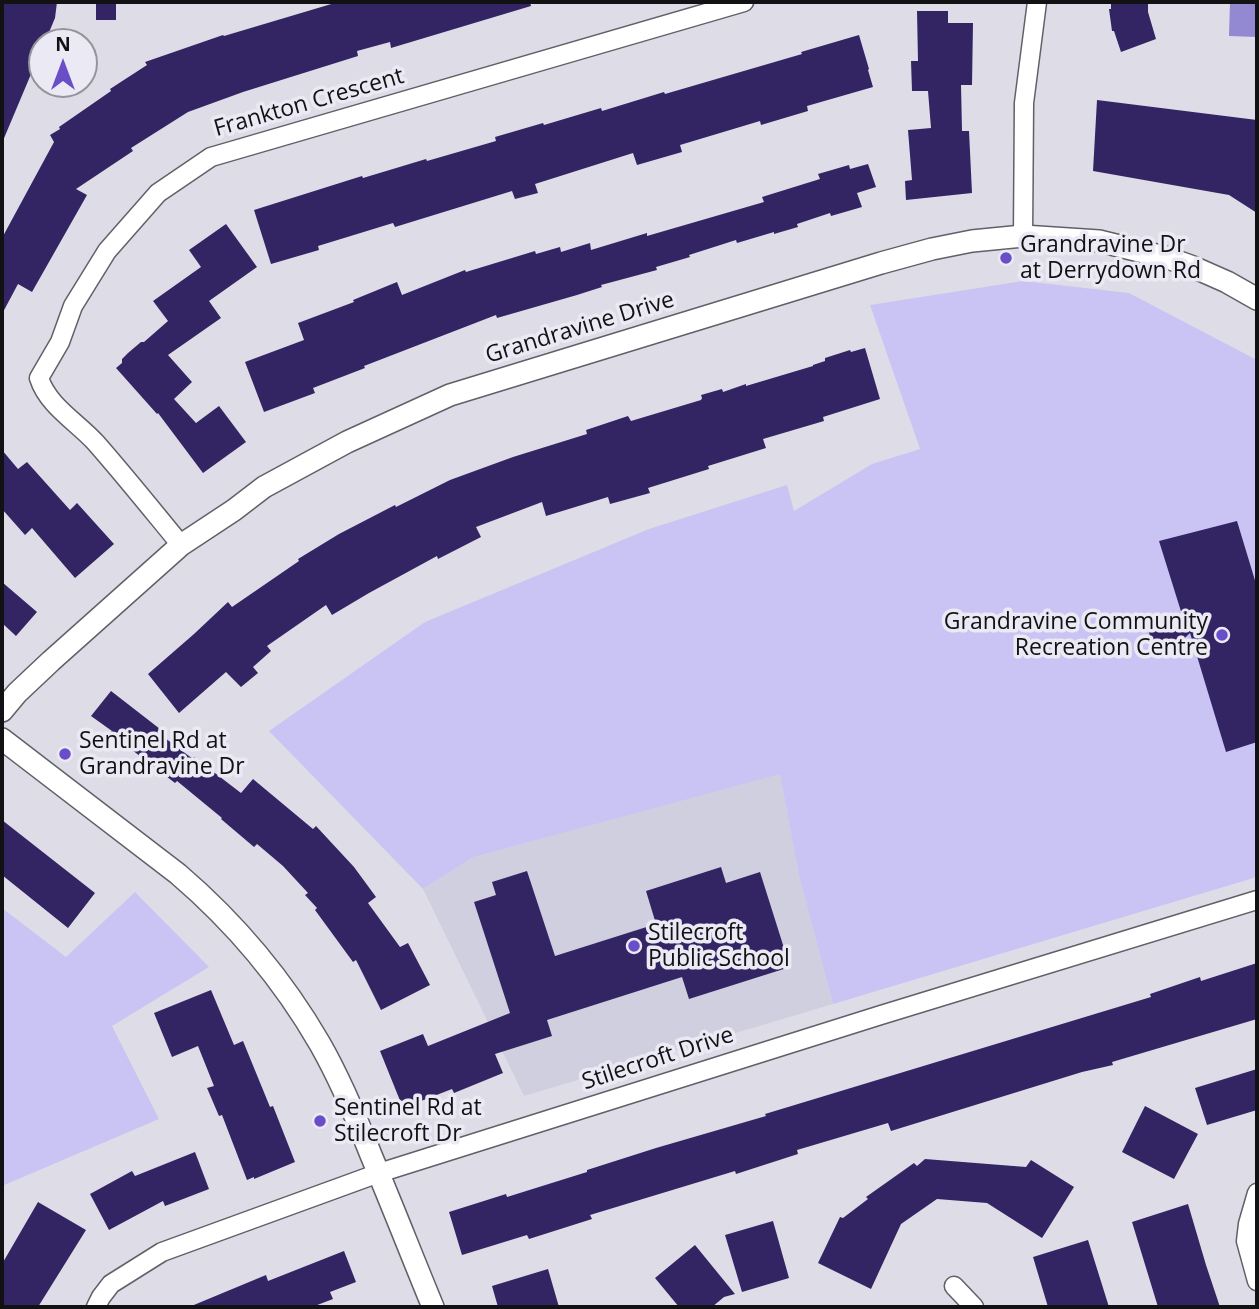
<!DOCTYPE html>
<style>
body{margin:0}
#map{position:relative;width:1259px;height:1309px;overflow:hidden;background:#dedde7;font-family:"Open Sans",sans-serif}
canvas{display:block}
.frame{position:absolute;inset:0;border:4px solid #121215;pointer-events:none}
.north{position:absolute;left:28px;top:28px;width:70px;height:70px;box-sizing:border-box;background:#ebeaf4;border:2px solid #94949b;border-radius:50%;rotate:0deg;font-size:19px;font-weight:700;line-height:28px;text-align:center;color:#121215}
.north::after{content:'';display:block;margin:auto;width:24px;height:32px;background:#6a4ec7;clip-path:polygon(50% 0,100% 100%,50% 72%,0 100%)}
</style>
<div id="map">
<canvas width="1259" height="1309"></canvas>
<div class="frame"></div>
<div class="north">N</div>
</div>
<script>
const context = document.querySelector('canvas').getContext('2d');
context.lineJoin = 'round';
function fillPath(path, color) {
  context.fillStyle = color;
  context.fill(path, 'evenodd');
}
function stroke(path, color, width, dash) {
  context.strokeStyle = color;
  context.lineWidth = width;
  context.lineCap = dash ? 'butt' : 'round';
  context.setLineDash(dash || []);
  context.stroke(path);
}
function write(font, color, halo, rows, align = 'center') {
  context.font = font + ' "Open Sans",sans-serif';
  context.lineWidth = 7;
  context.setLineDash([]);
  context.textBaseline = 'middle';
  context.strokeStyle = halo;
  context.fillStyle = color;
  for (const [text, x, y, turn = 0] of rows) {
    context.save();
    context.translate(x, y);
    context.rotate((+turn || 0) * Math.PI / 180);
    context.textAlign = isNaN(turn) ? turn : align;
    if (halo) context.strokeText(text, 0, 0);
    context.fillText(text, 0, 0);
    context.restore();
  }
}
fillPath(new Path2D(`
 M780 773 799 876 833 1004 524 1096 423 889 474 857Z`), '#d0cfdf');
fillPath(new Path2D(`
 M1023 281 1129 293 1257 360V877L833 1004 799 876 780 774 474 857 423 889 269 731 425 622 649 529 787 485 794 511 872 464 920 449 870 305Z
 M135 892 209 967 112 1026 159 1119 2 1186V908L66 957Z`), '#c9c4f3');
fillPath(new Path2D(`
 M1230 2H1257V37L1229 36Z`), '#9389d2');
fillPath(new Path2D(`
 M2 2H57L55 18 45 42H42V48L2 143Z
 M96 2H116V20H96Z
 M338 2H530L531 6 391 48 390 42 357 51 358 56 243 92 188 112 131 148 133 151 76 189 87 195 32 292 18 284 2 314V238L54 142 50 135 60 129 59 127 111 91 110 89 147 65 145 62 223 35 224 36Z
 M1111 2H1148V12L1156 39 1121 52 1114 31H1112L1109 9H1111Z
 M917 11H948V23H973L972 85H961L962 131H969L972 193 906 200 905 181 912 180 908 130 931 128 928 91H912L911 61H918Z
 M859 35 869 69 868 70 873 87 807 106 808 111 761 125 760 121 680 145 682 152 637 165 633 153 535 184 538 193 515 199 512 191 395 227 393 223 318 246 319 250 271 264 254 210 362 176 363 178 426 159 427 161 496 141 495 137 543 123 544 125 601 108 602 111 664 92 665 94 802 54 801 52Z
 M1097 100 1257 120V213L1229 195 1093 171Z
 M868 164 876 187 857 193 862 207 831 216 830 213 797 224 798 227 774 234V232L737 243 736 240 689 255 690 257 656 267 657 270 601 285 602 287 577 295 497 318 496 315 364 366 365 368 313 388 315 393 264 412 245 362 304 340 298 323 354 302 353 300 397 282 402 295 465 270 466 272 535 251 536 254 560 247 561 252 590 243 591 250 647 233V236L764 202 762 197 820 179 818 174 849 165 850 169Z
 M226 224 257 267 209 301 221 318 168 355 192 382 174 399 196 423 219 406 246 442 203 473 158 413 157 414 116 368 122 363V359L128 353 141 342H144L168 321 153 301 201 267 189 250Z
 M865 348 880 399 823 417 824 421 763 439 766 448 708 466 709 469 648 488 650 493 610 504 608 497 546 516 542 502 476 527 481 537 438 559 437 556 369 593 332 615 326 605 267 646 271 651 253 667 258 673 241 687 226 672 179 713 148 674 194 634 228 602 232 607 299 561 298 559 339 534 395 505 396 507 450 480 513 457 587 434 586 430 628 416 631 421 701 400 702 398 701 395 722 389 723 392 746 384V386L813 366V365L825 361V358L850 350 851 352Z
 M2 450 18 469 27 462 70 510 77 503 114 544 75 578 32 528 25 535 2 509Z
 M1237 521 1257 587V742L1226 752 1190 633 1171 651 1153 646 1148 629 1161 616 1184 621 1159 541Z
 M2 582 37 612 16 636 2 623Z
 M111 691 160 729 157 732 193 759 194 757 241 793 253 779 313 829 316 826 354 867 376 897 368 903 400 947 408 943 430 985 381 1010 356 960 353 962 315 910 317 908 305 895 308 893 283 866 257 844 254 847 221 819 222 818 177 781 175 783 110 733 112 731 91 716Z
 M2 820 95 893 68 928 2 875Z
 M721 867 726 883 760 872 790 967 689 999 682 977 547 1020 552 1036 495 1054 503 1073 454 1093 452 1089 403 1108 380 1051 423 1034 428 1046 510 1013 474 902 496 895 492 882 527 871 555 956 656 924 646 891Z
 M1257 963V1019L1112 1062 1113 1065 1082 1072 891 1131 888 1123 797 1150 798 1154 736 1174 735 1171 590 1215 592 1219 529 1239 527 1235 462 1255 449 1212 506 1194 507 1197 587 1172V1170L656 1148 766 1116 765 1114 1151 997 1150 994 1200 977 1201 981Z
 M211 990 234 1045 243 1041 270 1107 273 1106 295 1162 254 1179V1177L247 1180 222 1115 219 1116 207 1088 214 1086 198 1046 172 1057 154 1013Z
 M1257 1069V1110L1207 1125 1195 1088Z
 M1145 1106 1198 1134 1174 1179 1122 1152Z
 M195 1152 209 1189 165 1206 163 1201 109 1230 90 1194 132 1171 135 1176Z
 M925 1159 1026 1167 1031 1160 1074 1187 1042 1238 987 1203 937 1199 901 1224 871 1289 818 1263 840 1217 843 1218 868 1199 866 1197 914 1163 917 1166Z
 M38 1202 86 1230 38 1307H2V1264Z
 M1188 1204 1206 1265 1220 1307H1158L1132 1222Z
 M773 1221 789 1278 742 1292 725 1235Z
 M1088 1240 1109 1307H1048L1033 1257Z
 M695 1245 735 1294 724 1297 712 1307H679L655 1278Z
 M344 1251 356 1282 330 1292 333 1299 312 1307H189L266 1275 268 1281Z
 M548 1269 559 1307H498L492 1286Z`), '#332564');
const minor = new Path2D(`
 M1023 236 1024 103 1037 2
 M181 545C153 511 125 476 96 443 77 422 48 406 39 378L60 342 73 306 107 251 158 193 211 157 744 2
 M1257 1193 1248 1224 1246 1241 1257 1281
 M954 1286 974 1307
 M96 1307 101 1297 111 1284 162 1252 379 1173 881 1015 1257 900`);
const tertiary = new Path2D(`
 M2 711 17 693 51 661 181 545 234 510 264 487 347 442 450 395 881 263 932 249 972 241 1023 236 1099 241 1168 258 1193 267 1227 282 1257 299
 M2 739 178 874C234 922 283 980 320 1044 340 1079 356 1117 371 1155 392 1205 412 1256 433 1307`);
stroke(minor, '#606068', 21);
stroke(tertiary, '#606068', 24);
stroke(minor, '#fff', 18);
stroke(tertiary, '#fff', 21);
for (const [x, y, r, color] of [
 [1006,258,7,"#6a4ec7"],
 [1222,635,7,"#6a4ec7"],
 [65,754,7,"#6a4ec7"],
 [634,946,7,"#6a4ec7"],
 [320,1121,7,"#6a4ec7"]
]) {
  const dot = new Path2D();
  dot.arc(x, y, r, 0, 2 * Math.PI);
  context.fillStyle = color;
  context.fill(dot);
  stroke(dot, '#ebeaf4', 2.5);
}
write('23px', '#121215', '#ebeaf4', [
 ["Frankton Crescent",309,103,-16],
 ["Grandravine Drive",580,328,-17],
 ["Stilecroft Drive",658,1059,-18]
]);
write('23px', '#121215', '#ebeaf4', [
 ["Grandravine Dr",1020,245],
 ["at Derrydown Rd",1020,271],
 ["Grandravine Community",1208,622,"right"],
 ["Recreation Centre",1208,648,"right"],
 ["Sentinel Rd at",79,741],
 ["Grandravine Dr",79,767],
 ["Stilecroft",648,933],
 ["Public School",648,959],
 ["Sentinel Rd at",334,1108],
 ["Stilecroft Dr",334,1134]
], 'left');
</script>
